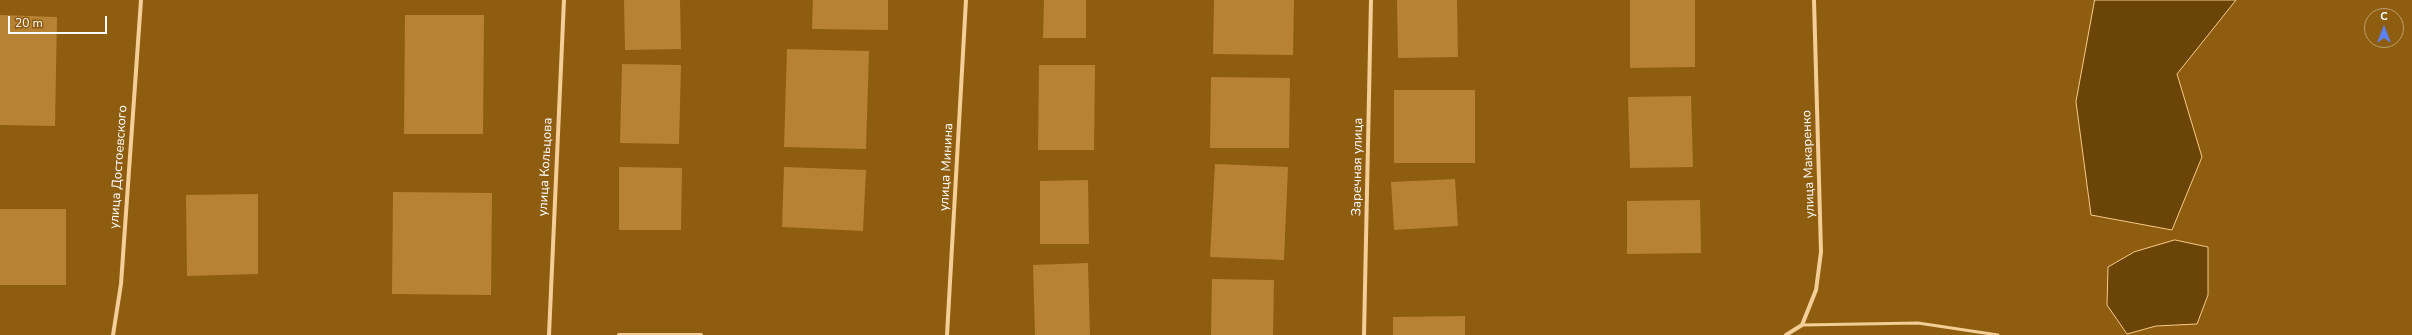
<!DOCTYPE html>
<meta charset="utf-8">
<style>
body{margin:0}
#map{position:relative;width:2412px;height:335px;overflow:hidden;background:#8f5d0f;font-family:"Nunito Sans",sans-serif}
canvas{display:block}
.north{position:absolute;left:2364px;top:8px;width:40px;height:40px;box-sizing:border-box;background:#8f5d0f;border:1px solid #bc9e6f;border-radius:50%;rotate:0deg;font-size:11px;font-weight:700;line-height:16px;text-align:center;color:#fff}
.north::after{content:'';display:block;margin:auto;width:14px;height:18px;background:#5a82ff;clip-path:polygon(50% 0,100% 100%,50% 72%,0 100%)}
.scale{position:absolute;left:8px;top:16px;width:99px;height:18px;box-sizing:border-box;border:2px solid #fff;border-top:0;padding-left:5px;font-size:12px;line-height:14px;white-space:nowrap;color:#fff;-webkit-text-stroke:3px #8f5d0f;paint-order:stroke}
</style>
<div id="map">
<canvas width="2412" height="335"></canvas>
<div class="north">С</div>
<div class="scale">20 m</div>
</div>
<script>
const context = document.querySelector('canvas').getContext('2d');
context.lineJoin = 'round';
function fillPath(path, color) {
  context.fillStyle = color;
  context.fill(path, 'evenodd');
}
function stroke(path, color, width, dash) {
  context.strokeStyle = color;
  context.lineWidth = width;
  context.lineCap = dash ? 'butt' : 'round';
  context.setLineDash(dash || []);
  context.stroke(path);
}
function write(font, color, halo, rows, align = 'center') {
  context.font = font + ' "Nunito Sans",sans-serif';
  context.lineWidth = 4;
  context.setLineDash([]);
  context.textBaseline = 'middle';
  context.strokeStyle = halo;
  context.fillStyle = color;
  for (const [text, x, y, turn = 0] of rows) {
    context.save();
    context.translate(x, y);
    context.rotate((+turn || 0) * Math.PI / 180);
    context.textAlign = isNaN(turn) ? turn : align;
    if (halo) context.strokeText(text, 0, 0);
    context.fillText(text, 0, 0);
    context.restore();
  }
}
const water = new Path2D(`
 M2095 0H2236L2177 74 2202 157 2172 230 2091 215 2076 102Z
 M2175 240 2208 247V295L2197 324 2156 326 2127 334 2107 305 2108 267 2134 252Z`);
fillPath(water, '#6b4508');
stroke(water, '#f7c988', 1);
fillPath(new Path2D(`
 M624 0H680L681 49 625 50Z
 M813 0H888V30L812 29Z
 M1044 0H1086V38H1043Z
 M1214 0H1294L1293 55 1213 54Z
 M1397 0H1457L1458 57 1398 58Z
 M1630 0H1695V67L1630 68Z
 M0 15 57 17 55 126 0 125Z
 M405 15H484L483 134H404Z
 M787 49 869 51 866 149 784 147Z
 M622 64 681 65 679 144 620 143Z
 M1039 65H1095L1094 150H1038Z
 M1211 77 1290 78 1289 148H1210Z
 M1394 90H1475V163H1394Z
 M1691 96 1693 167 1630 168 1628 97Z
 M1215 164 1288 167 1284 260 1210 257Z
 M619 167 682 168 681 230H619Z
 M784 167 866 170 863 231 782 227Z
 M1455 179 1458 226 1394 230 1391 182Z
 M1088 180 1089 244H1040V181Z
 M393 192 492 193 491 295 392 294Z
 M258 194V274L187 276 186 195Z
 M1700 200 1701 253 1627 254V201Z
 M0 209H66V285H0Z
 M1088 263 1090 335H1035L1033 265Z
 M1212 279 1274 280 1273 335H1211Z
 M1465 316V335H1393V317Z`), '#b78233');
stroke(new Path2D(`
 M1802 325 1918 323 1998 335`), '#f4ce97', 3);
stroke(new Path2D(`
 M113 335 121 284 141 0
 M549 335 564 0
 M619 335H701
 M947 335 966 0
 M1364 335 1371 0
 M1786 335 1802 325 1816 290 1821 252 1814 0`), '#f4ce97', 4);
write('13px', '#fff', '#8f5d0f', [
 ["улица Макаренко",1809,164,-92],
 ["улица Достоевского",119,167,-86],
 ["улица Кольцова",546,167,-87],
 ["улица Минина",947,167,-87],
 ["Заречная улица",1358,167,-89]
]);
</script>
